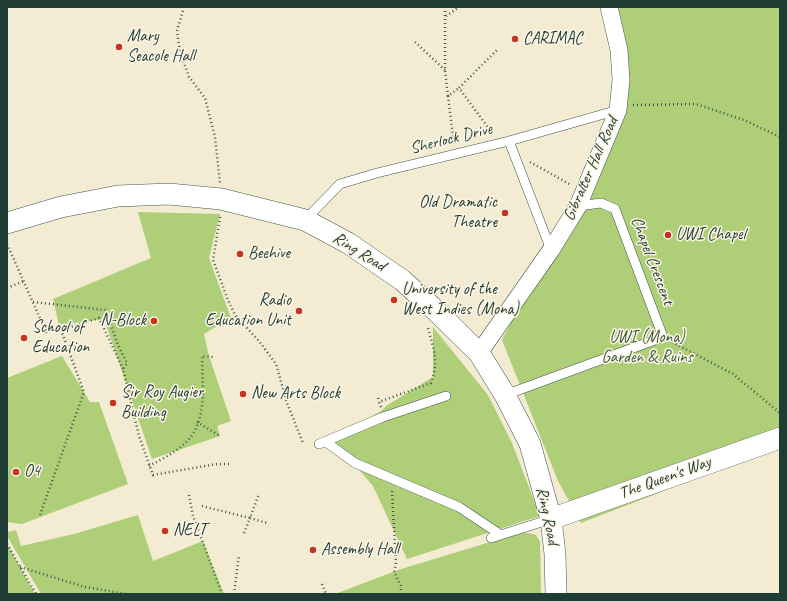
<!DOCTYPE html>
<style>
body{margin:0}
#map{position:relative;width:787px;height:601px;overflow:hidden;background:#f3ecd3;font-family:Caveat,sans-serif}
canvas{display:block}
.frame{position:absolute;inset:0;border:8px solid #1f3d34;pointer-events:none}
</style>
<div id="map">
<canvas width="787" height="601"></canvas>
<div class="frame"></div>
</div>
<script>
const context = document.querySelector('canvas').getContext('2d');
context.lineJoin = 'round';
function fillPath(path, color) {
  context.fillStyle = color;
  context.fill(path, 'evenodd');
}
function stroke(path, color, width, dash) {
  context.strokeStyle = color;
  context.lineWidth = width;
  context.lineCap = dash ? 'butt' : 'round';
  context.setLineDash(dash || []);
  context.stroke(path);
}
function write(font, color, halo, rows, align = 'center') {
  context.font = font + ' Caveat,sans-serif';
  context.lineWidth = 3;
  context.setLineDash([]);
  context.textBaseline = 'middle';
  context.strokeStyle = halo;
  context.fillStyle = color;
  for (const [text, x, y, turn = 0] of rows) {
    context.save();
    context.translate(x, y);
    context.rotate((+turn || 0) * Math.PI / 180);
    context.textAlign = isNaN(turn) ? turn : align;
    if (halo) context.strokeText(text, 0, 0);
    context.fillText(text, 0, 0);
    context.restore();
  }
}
fillPath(new Path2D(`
 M607 7H780V446L581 523 558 481 502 340 579 188 627 106Z
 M138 212 220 214 209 258 231 318 204 334 209 356 231 421 217 426 220 436 152 459 104 319 59 325 53 299 151 258Z
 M433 327 488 395 512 443 540 516 407 559 373 486 332 439 381 411 386 406 433 377Z
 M62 356 90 402H99L128 484 22 524 7 522V378Z
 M138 515 153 561 203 541 224 594H41L7 536V532L16 530 21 546 74 534Z
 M523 532 536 535 540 542 541 594H335L398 570Z
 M7 544 35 594H7Z`), '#aecf77');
const service = new Path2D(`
 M509 141 551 250
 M305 220 340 184 377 173 509 141 618 110
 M505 395 663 337 615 209 601 203 578 206
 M326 442 355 463 459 507 501 535
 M319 444 383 417 446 396
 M491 538 551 519`);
const minor = new Path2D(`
 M479 353 551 250 578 206 618 110 621 80 619 50 609 7`);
const tertiary = new Path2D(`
 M7 223 61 207 118 196 169 194 221 199 305 220 348 243 402 280 432 307 479 353 505 395 530 444 551 519 555 554 556 594
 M551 519 780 438`);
stroke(service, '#3f574c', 10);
stroke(minor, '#3f574c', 18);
stroke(tertiary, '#3f574c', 22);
stroke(new Path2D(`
 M184 7 177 31 180 52 189 77 205 98 215 137 220 183
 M445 7V70L448 96 459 88
 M446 16 459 7
 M415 42 445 70
 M448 96 454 144
 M633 105 696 104 744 120 780 137
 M492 133 459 88 498 49
 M530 162 571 185
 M220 217 213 260 228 300 235 315 259 341 276 364 287 403 303 443
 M7 244 47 334
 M7 288 24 281
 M33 302 106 310 118 345 127 363 123 369 139 436 153 475 217 464H229
 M672 342 733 374 780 413
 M378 398 379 402
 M381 407 379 402 431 383C439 360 434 351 428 328
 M197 422 220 436
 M149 466C160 460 173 454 183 445 209 423 202 385 202 356L213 357
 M392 491 396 564 394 572 401 586V594
 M189 495 193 516 222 594
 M202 506 250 518 259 494
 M40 515 84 392 61 330 99 318 123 369
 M244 533 250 518 267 523
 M7 544 36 594
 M20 567 85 587 126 594
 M322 584 326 594
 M234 594 239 555`), '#3f574c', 2.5, [1, 3]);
stroke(service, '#fff', 9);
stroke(minor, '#fff', 17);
stroke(tertiary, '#fff', 21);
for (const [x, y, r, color] of [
 [515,39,4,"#c8321e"],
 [119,47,4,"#c8321e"],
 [505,213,4,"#c8321e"],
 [668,235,4,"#c8321e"],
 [240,254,4,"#c8321e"],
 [394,300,4,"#c8321e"],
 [299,311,4,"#c8321e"],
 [154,321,4,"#c8321e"],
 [24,338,4,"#c8321e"],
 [243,394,4,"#c8321e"],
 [113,403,4,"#c8321e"],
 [16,472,4,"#c8321e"],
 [165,531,4,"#c8321e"],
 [313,550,4,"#c8321e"]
]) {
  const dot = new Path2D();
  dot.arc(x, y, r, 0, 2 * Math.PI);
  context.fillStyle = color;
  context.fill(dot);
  stroke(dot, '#fcf5e5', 1.5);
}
write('17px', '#1f3d34', '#fcf5e5', [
 ["Mary",127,37],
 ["Seacole Hall",127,57],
 ["CARIMAC",523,39],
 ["Old Dramatic",497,203,"right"],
 ["Theatre",497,223,"right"],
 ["UWI Chapel",676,235],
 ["Beehive",248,254],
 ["University of the",402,290],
 ["West Indies (Mona)",402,310],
 ["Radio",291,301,"right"],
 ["Education Unit",291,321,"right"],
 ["N-Block",146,321,"right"],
 ["School of",32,328],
 ["Education",32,348],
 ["Sir Roy Augier",121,393],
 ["Building",121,413],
 ["New Arts Block",251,394],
 ["O4",24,472],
 ["NELT",173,531],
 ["Assembly Hall",321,550]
], 'left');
write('17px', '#1f3d34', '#fcf5e5', [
 ["Sherlock Drive",451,139,-14],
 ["Gibralter Hall Road",591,169,-66],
 ["Ring Road",359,252,32],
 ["Chapel Crescent",652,261,69],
 ["The Queen's Way",665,478,-20],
 ["Ring Road",547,516,78]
]);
write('17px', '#3c5a41', '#fcf5e5', [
 ["UWI (Mona)",647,338],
 ["Garden & Ruins",647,358]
]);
</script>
